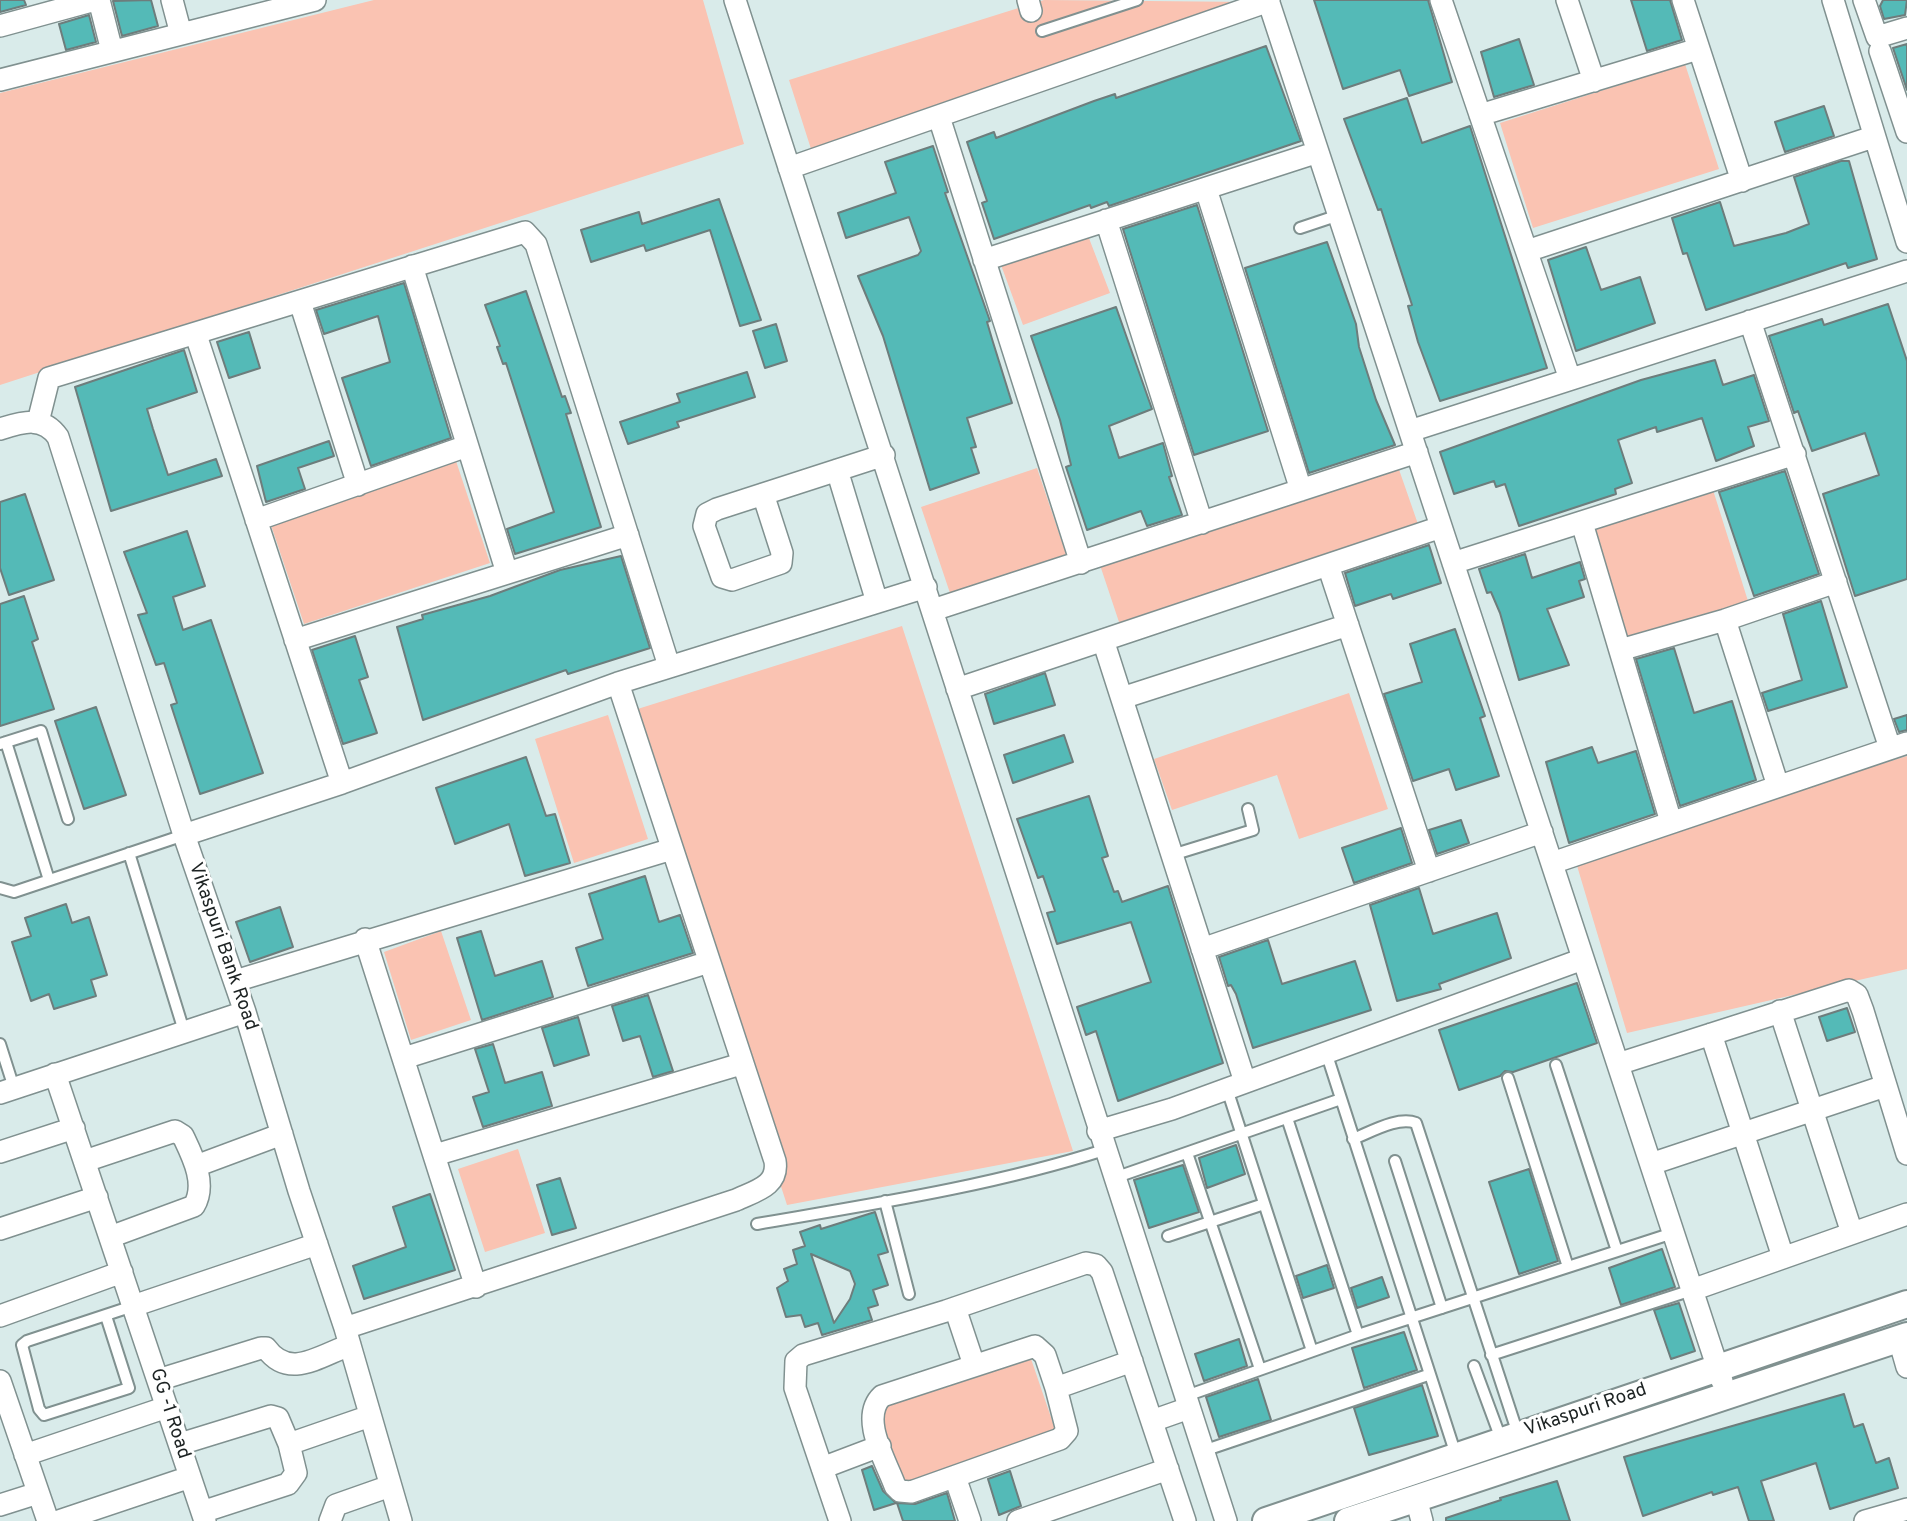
<!DOCTYPE html>
<style>
body{margin:0}
canvas{display:block;background:#d9ebea}
</style>
<canvas width="1907" height="1521"></canvas>
<script>
const context = document.querySelector('canvas').getContext('2d');
context.lineJoin = 'round';
function fillPath(path, color) {
  context.fillStyle = color;
  context.fill(path, 'evenodd');
}
function stroke(path, color, width, dash) {
  context.strokeStyle = color;
  context.lineWidth = width;
  context.lineCap = dash ? 'butt' : 'round';
  context.setLineDash(dash || []);
  context.stroke(path);
}
function write(font, color, halo, rows, align = 'center') {
  context.font = font + ' Overpass,sans-serif';
  context.lineWidth = 6;
  context.setLineDash([]);
  context.textBaseline = 'middle';
  context.strokeStyle = halo;
  context.fillStyle = color;
  for (const [text, x, y, turn = 0] of rows) {
    context.save();
    context.translate(x, y);
    context.rotate((+turn || 0) * Math.PI / 180);
    context.textAlign = isNaN(turn) ? turn : align;
    if (halo) context.strokeText(text, 0, 0);
    context.fillText(text, 0, 0);
    context.restore();
  }
}
fillPath(new Path2D(`
 M374 0H703L744 144 0 385V93Z
 M1044 0 1250 2 811 149 789 80Z
 M1685 64 1719 169 1533 228 1500 123Z
 M1087 233 1110 293 1023 325 1001 265Z
 M455 458 490 563 304 624 269 519Z
 M1395 458 1419 527 1121 628 1098 559Z
 M1037 468 1067 557 951 596 921 507Z
 M1713 490 1748 601 1620 642 1584 531Z
 M902 626 1073 1151 787 1205 628 712Z
 M1349 693 1388 809 1299 839 1277 775 1172 810 1154 759Z
 M608 715 648 839 574 863 535 739Z
 M1907 756V969L1627 1033 1575 859Z
 M441 931 471 1020 411 1040 384 952Z
 M518 1149 545 1233 485 1252 458 1169Z
 M1028 1350 1056 1432 901 1485 873 1403Z`), '#fac3b2');
const building = new Path2D(`
 M0 0H24L26 5 0 12Z
 M151 0 158 26 122 36 113 1Z
 M1314 0H1428L1452 82 1409 96 1400 70 1343 89Z
 M1631 0H1670L1682 40 1647 51Z
 M1883 0H1907L1905 15 1884 19 1880 6Z
 M89 15 96 42 66 50 59 24Z
 M1519 39 1534 85 1494 97 1481 52Z
 M1907 44V90L1893 48Z
 M1266 46 1301 141 1109 206 1107 202 1091 208 1090 205 994 239 982 203 987 201 967 142 994 132 996 138 1094 101 1115 94 1116 98Z
 M1407 98 1422 143 1470 126 1547 368 1440 401 1418 342 1408 306 1412 305 1381 209 1378 210 1344 119Z
 M1824 106 1834 136 1785 152 1775 122Z
 M933 146 948 192 945 193 990 321 987 322 992 339 1012 403 967 418 976 447 971 448 979 473 930 490 883 336 858 276 918 255 921 251 909 217 846 238 838 213 896 193 885 162Z
 M1841 161H1849L1877 259 1848 268 1846 263 1706 310 1687 253 1683 254 1672 218 1720 202 1734 246 1786 233 1809 224 1794 177Z
 M719 199 761 320 740 326 710 230 646 251 644 245 591 262 581 230 639 212 642 224Z
 M1197 205 1268 431 1194 455 1123 229Z
 M1327 242 1356 324 1359 347 1376 400 1395 445 1309 473 1245 268Z
 M1586 247 1601 290 1640 277 1655 323 1576 351 1548 260Z
 M404 283 451 438 371 466 342 378 390 362 378 316 324 334 316 310Z
 M526 291 562 397 565 396 571 413 566 414 601 527 515 554 507 529 554 512 506 363 503 364 497 347 500 346 485 305Z
 M1888 304 1907 361V579L1855 596 1823 494 1879 475 1865 433 1812 451 1798 411 1794 413 1769 336 1822 319 1824 325Z
 M1116 307 1152 409 1109 426 1119 458 1163 443 1172 476 1169 477 1182 515 1147 526 1141 511 1087 530 1066 467 1071 465 1060 420 1031 336Z
 M776 324 787 361 765 368 753 331Z
 M249 332 260 368 229 378 217 342Z
 M184 350 197 392 147 409 153 429 168 475 216 459 222 476 111 511 75 387Z
 M1715 360 1723 385 1754 375 1769 421 1748 427 1754 446 1716 461 1702 418 1657 432 1656 427 1618 440 1632 483 1615 489 1616 494 1519 526 1505 484 1496 487 1494 481 1454 494 1440 452 1641 380Z
 M747 372 755 397 677 422 679 427 628 444 620 422 680 402 677 394Z
 M329 441 334 456 298 468 305 489 266 502 257 466Z
 M1785 471 1819 574 1754 596 1719 492Z
 M25 494 54 580 9 595 0 568V502Z
 M187 531 205 586 173 597 183 630 211 620 263 773 200 794 171 705 177 703 164 663 156 665 138 615 147 613 124 552Z
 M1429 545 1441 583 1393 599 1391 594 1355 606 1345 573Z
 M1525 554 1532 578 1580 562 1585 579 1579 581 1584 597 1547 609 1569 665 1519 680 1500 613 1491 592 1487 593 1479 569Z
 M621 556 650 648 568 674 566 670 423 720 397 627 423 619 422 615 490 596 560 570Z
 M24 596 38 639 32 642 54 709 0 726V604Z
 M1821 601 1847 687 1768 711 1762 693 1802 680 1783 614Z
 M1455 629 1485 716 1480 718 1499 776 1456 790 1449 769 1413 781 1384 694 1422 682 1410 644Z
 M355 636 368 677 359 680 377 733 343 744 312 650Z
 M1674 648 1694 713 1732 701 1756 780 1680 806 1636 659Z
 M1045 673 1055 705 994 724 985 694Z
 M96 707 126 795 84 809 55 721Z
 M1907 715V730L1899 732 1894 719Z
 M1064 735 1073 762 1013 783 1004 755Z
 M1592 747 1598 763 1636 751 1655 814 1569 843 1546 762Z
 M526 757 546 816 555 814 570 863 525 876 509 824 455 844 436 788Z
 M1089 796 1108 856 1102 858 1114 892 1118 891 1122 902 1168 886 1223 1063 1118 1101 1096 1031 1086 1035 1077 1007 1151 982 1131 922 1057 944 1047 913 1055 911 1043 876 1038 878 1017 819Z
 M1461 820 1469 843 1437 854 1429 830Z
 M1401 828 1412 863 1354 883 1342 848Z
 M645 876 659 922 680 915 693 953 588 986 576 948 603 939 589 894Z
 M1419 888 1433 934 1497 913 1511 958 1439 984 1441 989 1397 1001 1370 905Z
 M66 904 72 923 89 917 107 975 91 980 96 996 54 1009 49 994 31 1001 12 942 31 936 25 918Z
 M280 907 293 947 250 962 236 922Z
 M481 931 495 976 542 961 553 997 482 1020 457 938Z
 M1268 940 1282 984 1355 961 1371 1010 1253 1048 1236 994 1231 985 1228 986 1219 957Z
 M1577 983 1597 1043 1513 1072 1505 1071 1500 1076 1459 1090 1439 1030Z
 M648 995 673 1071 653 1077 640 1036 623 1041 612 1006Z
 M1847 1008 1855 1032 1827 1041 1819 1017Z
 M578 1017 589 1055 554 1066 542 1028Z
 M493 1044 505 1083 542 1072 552 1106 483 1127 473 1097 489 1092 475 1049Z
 M1236 1145 1245 1174 1207 1188 1199 1158Z
 M1183 1165 1199 1212 1149 1228 1134 1180Z
 M1529 1169 1558 1261 1519 1274 1489 1182Z
 M560 1178 576 1228 552 1235 537 1185Z
 M430 1194 455 1270 364 1299 353 1266 406 1247 393 1207Z
 M875 1212 888 1252 878 1255 888 1285 873 1290 878 1305 868 1308 872 1320 822 1335 818 1323 805 1327 801 1315 786 1317 777 1288 788 1281 784 1269 797 1264 793 1250 805 1246 800 1232 820 1225 821 1229ZM811 1254 850 1271 855 1284 850 1299 834 1323Z
 M1662 1249 1675 1287 1621 1305 1609 1268Z
 M1327 1265 1334 1288 1303 1298 1296 1276Z
 M1382 1277 1389 1297 1357 1308 1351 1288Z
 M1679 1303 1695 1351 1671 1359 1654 1310Z
 M1404 1332 1417 1370 1364 1388 1352 1348Z
 M1239 1339 1247 1366 1204 1381 1195 1354Z
 M1258 1379 1271 1420 1219 1437 1206 1397Z
 M1422 1385 1438 1436 1369 1455 1354 1408Z
 M1844 1394 1854 1427 1863 1424 1876 1463 1889 1458 1898 1488 1830 1509 1816 1463 1761 1481 1774 1521H1749L1738 1487 1713 1495 1712 1492 1643 1516 1624 1457Z
 M872 1466 883 1491 896 1503 874 1510 862 1470Z
 M1010 1471 1021 1506 999 1515 988 1479Z
 M1557 1481 1570 1521H1446V1518L1501 1500 1500 1498Z
 M947 1493 955 1521H903L897 1503 915 1504Z`);
fillPath(building, '#54bab7');
stroke(building, '#6d7d7c', 2);
const service = new Path2D(`
 M1042 31 1137 0
 M1300 228 1339 215
 M6 742 49 880
 M0 744 41 731 68 819
 M129 853 184 1031
 M1172 855 1253 830 1248 809
 M0 888 14 892 184 835
 M0 1044 14 1088
 M1326 1052 1456 1455
 M1556 1065 1617 1251
 M1508 1078 1568 1267
 M1227 1089 1312 1351
 M1287 1118 1358 1335
 M1353 1139C1371 1132 1398 1116 1416 1123L1518 1434
 M1187 1153 1260 1369
 M1395 1161 1442 1308
 M1114 1178 1341 1099
 M885 1201 909 1294
 M757 1224C873 1204 992 1186 1104 1150
 M1168 1236 1264 1204
 M106 1316 129 1388 44 1415 39 1409 22 1345 27 1341 133 1306
 M1491 1355 1692 1290
 M1474 1366 1501 1439
 M1186 1396 1358 1335 1673 1233
 M1203 1451 1428 1375`);
const minor = new Path2D(`
 M99 0 112 51
 M172 0 181 34
 M735 0 1226 1521
 M1028 0 1031 11
 M1268 0 1722 1381
 M1441 0 1570 379
 M1567 0 1594 81
 M1683 0 1742 181
 M1833 0 1907 242
 M1864 0 1877 37 1907 28
 M0 26 95 0
 M1880 51 1907 132
 M0 80 315 0
 M1480 115 1698 49
 M939 117 1081 563
 M789 168 1269 1
 M1206 189 1301 490
 M1106 220 1202 523
 M1527 251 1873 137
 M984 260 1318 152
 M412 266 507 573
 M300 302 358 485
 M1750 321 1890 748
 M196 335 342 783
 M38 422 49 378 525 232 536 244 669 666
 M0 429C22 422 43 415 58 437L184 835 245 1012 299 1191 345 1328 401 1521
 M1410 431 1907 271
 M837 470 877 602
 M763 494 782 553 781 563 732 580 722 577 704 526 707 514 717 509 884 455
 M256 520 467 446
 M1582 523 1671 822
 M1453 563 1795 454
 M1328 565 1429 871
 M933 610 1417 452
 M1725 620 1778 786
 M295 640 628 535
 M1103 640 1245 1082
 M1620 650 1725 620 1836 582
 M957 689 1441 527
 M1122 698 1348 625
 M184 835 342 783 618 683 926 587
 M1552 863 1907 743
 M365 939 476 1287
 M1202 949 1542 832
 M235 981 672 849
 M1780 1011 1852 1233
 M1711 1034 1783 1257
 M404 1058 709 962
 M1618 1064 1849 990 1857 995 1863 1011 1907 1154
 M55 1074 205 1521
 M0 1093 245 1012
 M1098 1131 1172 1109 1583 959
 M0 1152 74 1128
 M435 1155 741 1064
 M85 1161 175 1131 183 1136C193 1157 207 1184 194 1206L110 1237
 M1651 1164 1885 1086
 M196 1166 282 1134
 M0 1229 97 1197
 M1692 1290 1907 1214
 M133 1306 317 1244
 M955 1308 974 1365
 M0 1316 122 1272
 M345 1328 736 1200C755 1191 779 1186 775 1161L618 683
 M1899 1339 1907 1367
 M158 1380 261 1348H266C289 1380 319 1356 350 1345
 M0 1381 48 1521
 M1056 1388 1067 1431 1060 1439 911 1492 900 1491 895 1486C886 1461 859 1418 882 1396L1035 1346 1045 1355 1056 1388 1132 1361
 M1152 1421 1189 1408
 M180 1444 271 1416 278 1418 289 1444 370 1416
 M25 1455 167 1407
 M822 1468 880 1446
 M955 1477 970 1521
 M1416 1498 1422 1521
 M0 1505 38 1493
 M202 1512 288 1484 296 1473 289 1444
 M59 1521 190 1477
 M330 1521 336 1505 390 1486
 M840 1521 795 1388 796 1361 803 1355 946 1311 1086 1263 1096 1265 1102 1272 1185 1521
 M1018 1521 1168 1469
 M1865 1521 1907 1509`);
const tertiary = new Path2D(`
 M1266 1521 1907 1304
 M1348 1521 1907 1336`);
stroke(service, '#809190', 14);
stroke(minor, '#809190', 24);
stroke(tertiary, '#809190', 30);
stroke(service, '#fff', 10);
stroke(minor, '#fff', 21);
stroke(tertiary, '#fff', 26);
write('19px', '#1c2222', '#fff', [
 ["Vikaspuri Bank Road",222,947,71],
 ["Vikaspuri Road",1586,1411,-19],
 ["GG -1 Road",169,1414,72]
]);
</script>
